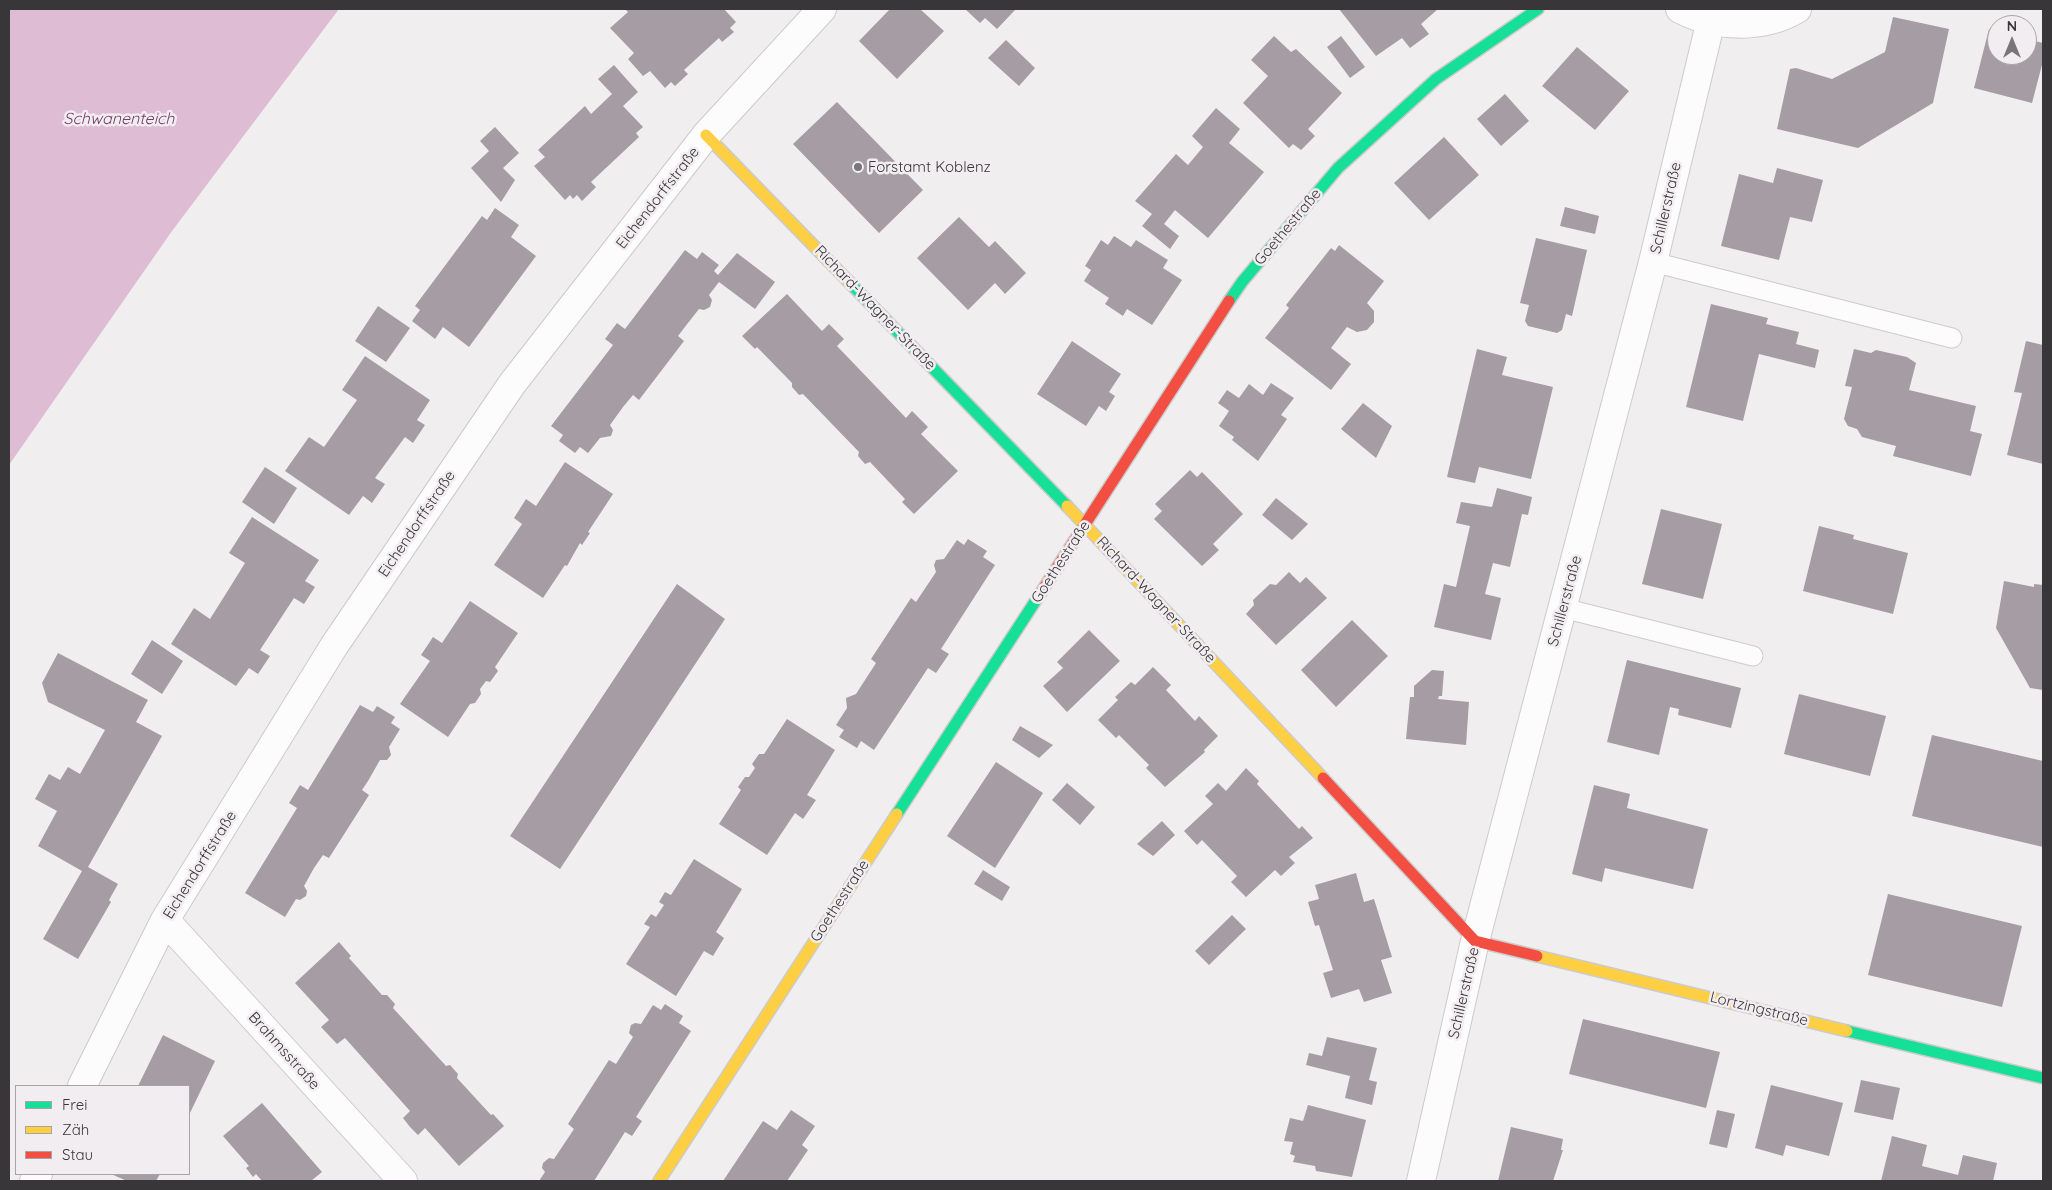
<!DOCTYPE html>
<meta charset="utf-8">
<style>
body{margin:0}
#map{position:relative;width:2052px;height:1190px;overflow:hidden;background:#f1eef0;font-family:Quicksand,sans-serif}
canvas{display:block}
.frame{position:absolute;inset:0;border:10px solid #383638;pointer-events:none}
.legend{position:absolute;left:15px;top:1085px;width:175px;height:90px;box-sizing:border-box;background:#f2edf0;border:1px solid #a8a4a6;margin:0;padding:6px 9px;list-style:none;font-size:15px;color:#383638}
.legend li{display:flex;align-items:center;gap:10px;height:25px}
.legend b{width:25px;border:1px solid #a8a4a6}
.north{position:absolute;left:1987px;top:15px;width:50px;height:50px;box-sizing:border-box;background:#f2edf0;border:1px solid #a8a4a6;border-radius:50%;rotate:0deg;font-size:14px;font-weight:700;line-height:20px;text-align:center;color:#383638}
.north::after{content:'';display:block;margin:auto;width:18px;height:22px;background:#797678;clip-path:polygon(50% 0,100% 100%,50% 72%,0 100%)}
</style>
<div id="map">
<canvas width="2052" height="1190"></canvas>
<div class="frame"></div>
<ul class="legend">
<li><b style="height:6px;background:#16e098"></b>Frei</li>
<li><b style="height:6px;background:#ffcf43"></b>Zäh</li>
<li><b style="height:6px;background:#f24e42"></b>Stau</li>
</ul>
<div class="north">N</div>
</div>
<script>
const context = document.querySelector('canvas').getContext('2d');
context.lineJoin = 'round';
function fillPath(path, color) {
  context.fillStyle = color;
  context.fill(path, 'evenodd');
}
function stroke(path, color, width, dash) {
  context.strokeStyle = color;
  context.lineWidth = width;
  context.lineCap = dash ? 'butt' : 'round';
  context.setLineDash(dash || []);
  context.stroke(path);
}
function write(font, color, halo, rows, align = 'center') {
  context.font = font + ' Quicksand,sans-serif';
  context.lineWidth = 5;
  context.setLineDash([]);
  context.textBaseline = 'middle';
  context.strokeStyle = halo;
  context.fillStyle = color;
  for (const [text, x, y, turn = 0] of rows) {
    context.save();
    context.translate(x, y);
    context.rotate((+turn || 0) * Math.PI / 180);
    context.textAlign = isNaN(turn) ? turn : align;
    if (halo) context.strokeText(text, 0, 0);
    context.fillText(text, 0, 0);
    context.restore();
  }
}
fillPath(new Path2D(`
 M9 9H339L172 231 9 465Z`), '#ddbcd4');
fillPath(new Path2D(`
 M625 9H724L736 22 730 28 734 32 722 42 719 38 684 70 688 74 675 86 671 82 665 88 650 71 643 76 628 59 634 53 610 28 628 12Z
 M890 9H920L944 31 897 79 859 41Z
 M965 9H1016L997 29 985 18 980 23Z
 M1339 9H1438L1421 24 1429 34 1410 48 1402 38 1376 56Z
 M1893 17 1949 29 1933 103 1858 148 1777 129 1790 69 1796 68 1832 79 1885 52Z
 M1989 29 1997 31V55H2027V39L2043 43V61L2032 103 1974 88Z
 M1274 36 1291 52 1296 49 1342 93 1308 129 1315 136 1301 150 1293 144 1289 148 1243 103 1268 76 1251 60Z
 M1341 36 1365 67 1350 78 1327 47Z
 M1006 40 1035 68 1019 86 988 58Z
 M1577 47 1629 91 1595 130 1542 86Z
 M614 65 638 92 623 106 643 127 636 133 639 137 591 182 596 187 582 201 577 195 573 199 570 195 565 200 534 166 545 157 538 150 585 106 591 114 612 94 598 79Z
 M1505 94 1529 121 1501 146 1477 119Z
 M837 102 923 190 879 233 793 144Z
 M1216 108 1240 129 1229 143 1264 172 1208 238 1175 210 1164 224 1179 236 1170 249 1142 226 1152 214 1135 201 1176 154 1188 165 1203 147 1192 136Z
 M495 127 519 153 503 168 515 180 501 202 471 168 489 151 480 141Z
 M1444 137 1479 175 1429 220 1394 183Z
 M1777 168 1823 180 1812 222 1790 217 1779 260 1721 246 1739 174 1773 183Z
 M1565 207 1599 216 1595 234 1560 226Z
 M495 208 519 225 511 237 536 256 469 347 443 327 435 339 412 321 420 310 415 306 482 216 487 220Z
 M959 217 989 247 995 241 1026 273 1005 294 995 283 968 310 917 258Z
 M1114 236 1131 247 1136 240 1168 260 1163 268 1182 280 1152 325 1127 309 1123 316 1105 304 1109 298 1084 281 1091 270 1085 266 1101 240 1108 245Z
 M1536 238 1587 250 1572 316 1566 314 1562 330 1557 333 1528 326 1525 321 1529 305 1520 303Z
 M1339 245 1384 281 1367 303 1374 311V322L1367 330 1357 332 1347 327 1331 348 1351 364 1331 390 1265 338 1289 308 1286 305 1331 248 1335 251Z
 M685 250 697 259 702 252 719 265 714 271 718 275 737 253 775 282 755 309 719 282 709 295 712 300 710 307 704 310 699 309 688 323 678 336 684 341 639 400 633 395 623 407 610 425 613 430 611 436 600 438 588 453 580 447 575 453 559 441 563 435 551 426 613 345 605 339 617 323 625 329Z
 M787 294 822 331 829 324 844 339 837 346 906 418 912 411 928 427 921 434 958 471 914 514 902 502 905 499 870 462 865 464 858 456 859 452 803 394 799 395 792 387V383L757 347 755 349 742 336Z
 M1711 304 1768 318 1766 324 1799 332 1796 344 1819 350 1815 368 1759 354 1743 421 1686 407Z
 M378 306 410 328 386 362 355 341Z
 M1072 341 1121 374 1109 392 1115 396 1106 411 1099 406 1086 426 1037 394Z
 M2026 341 2043 345V464L2007 455 2022 393 2014 392Z
 M1477 349 1507 357 1502 375 1553 387 1531 479 1479 467 1475 483 1447 477Z
 M1854 349 1871 353 1876 350 1907 357 1916 363 1909 390 1976 406 1970 431 1982 434 1971 476 1893 456 1896 446 1862 437 1857 429 1848 426 1844 419 1852 387 1845 386Z
 M365 356 430 400 417 420 425 425 413 443 405 437 375 478 385 484 372 503 363 496 349 515 285 471 309 437 324 447 357 400 342 390Z
 M1271 383 1294 398 1281 415 1287 419 1258 461 1232 440 1234 437 1219 426 1229 411 1218 403 1227 390 1239 398 1249 384 1263 395Z
 M1363 403 1392 426 1376 458 1341 429Z
 M565 462 613 494 588 532 590 533 582 545 580 543 567 566 565 565 543 598 494 565 522 524 514 518 526 499 536 506Z
 M265 467 297 488 274 524 242 502Z
 M1190 470 1197 477 1202 472 1243 514 1213 544 1219 550 1202 566 1154 519 1162 511 1155 504Z
 M1497 488 1532 497 1528 515 1522 514 1510 567 1493 563 1485 594 1501 598 1491 640 1434 627 1444 584 1456 587 1470 526 1456 523 1461 502 1492 507Z
 M1276 498 1308 524 1292 540 1262 515Z
 M1661 509 1722 524 1703 599 1642 584Z
 M252 517 319 560 305 581 315 587 304 604 294 598 260 650 270 656 258 674 249 668 236 686 171 644 194 608 210 619 227 592 245 563 229 553Z
 M1819 526 1854 535 1853 539 1908 553 1893 614 1803 591Z
 M968 539 987 551 983 557 995 565 941 649 949 654 936 673 928 668 874 750 861 741 857 748 839 737 844 730 836 725 847 708 846 698 856 694 876 663 871 659 911 598 916 602 936 572 934 565 936 560 944 559 957 540 964 545Z
 M1289 572 1300 583 1306 577 1327 598 1276 645 1246 614 1254 605 1253 600 1270 584 1276 585Z
 M2004 581 2034 587V584L2043 585V690L2030 688 1996 628Z
 M677 584 725 619 560 869 510 836Z
 M470 601 518 633 495 667 498 671 490 682 486 681 480 689 481 694 475 703 470 704 448 737 400 704 430 661 421 655 433 637 442 643Z
 M1352 620 1388 656 1336 707 1301 670Z
 M1089 630 1120 661 1067 712 1043 686 1063 668 1057 662Z
 M152 640 183 661 162 694 131 674Z
 M58 653 148 700 136 722 162 736 88 867 118 884 109 900 111 902 78 959 43 939 82 871 38 846 57 811 35 799 49 774 60 780 68 767 80 774 105 730 48 702 42 683Z
 M1627 660 1741 688 1731 728 1678 715 1679 709 1670 707 1659 755 1607 742Z
 M1153 667 1171 685 1166 690 1180 705 1195 721 1199 716 1218 736 1204 750 1205 752 1165 787 1146 768 1149 765 1119 735 1116 738 1098 720 1118 700 1115 697 1131 682 1135 685Z
 M1432 670 1444 671 1442 696H1439L1438 699 1469 702 1466 745 1406 739 1410 697H1414V686Z
 M1799 694 1886 716 1870 776 1784 754Z
 M360 705 373 712 377 706 395 717 391 723 400 729 389 747 391 755 387 760H380L368 781 362 790 369 795 329 858 323 855 314 868 304 886 307 891 306 896 300 900 296 899 285 917 245 893 297 808 289 803 300 785 308 790Z
 M787 719 835 750 807 795 816 800 803 819 795 813 767 855 719 824 741 790 738 787 745 777H749L755 768 752 764 759 754H764Z
 M1020 726 1053 745 1039 758 1012 740Z
 M1932 735 2043 761V847L1912 816Z
 M996 762 1043 793 995 868 947 836Z
 M1246 768 1259 781 1257 784 1299 829 1302 826 1313 838 1289 857 1295 863 1281 876 1275 870 1246 897 1231 882 1237 876 1202 840 1197 845 1184 831 1213 804 1205 796 1218 783 1226 791Z
 M1067 783 1095 807 1080 825 1052 800Z
 M1594 785 1630 794 1627 808 1708 829 1693 889 1605 868 1602 882 1572 874Z
 M1162 821 1175 835 1153 856 1137 844Z
 M694 859 742 889 716 932 724 938 713 956 704 951 676 996 626 964 650 927 644 924 651 914 656 917 664 905 659 902 665 892 671 895Z
 M983 870 1010 887 1002 901 974 884Z
 M1356 873 1364 902 1374 899 1392 957 1381 960 1392 993 1364 1002 1359 989 1331 998 1323 973 1333 970 1319 925 1315 926 1308 902 1319 899 1315 885Z
 M1888 894 2022 926 2002 1007 1868 975Z
 M1232 915 1246 929 1209 965 1195 951Z
 M339 942 351 956 349 958 382 995H387L395 1004 393 1008 446 1066 450 1065 458 1074 457 1078 491 1115 493 1114 504 1126 459 1166 425 1128 418 1135 410 1127 403 1118 410 1111 345 1038 337 1044 321 1027 329 1020 295 983Z
 M665 1004 683 1016 679 1023 691 1031 636 1117 642 1121 632 1136 625 1132 594 1181H539L545 1172 542 1168 543 1163 549 1158 554 1159 574 1129 568 1124 609 1060 616 1064 633 1037 629 1033 631 1025 635 1023 641 1024 653 1005 661 1010Z
 M1583 1019 1720 1052 1706 1108 1569 1074Z
 M163 1035 215 1061 189 1115V1086H138Z
 M1327 1037 1377 1048 1369 1080 1377 1082 1372 1105 1345 1098 1350 1076 1306 1065 1309 1053 1322 1056Z
 M1861 1080 1900 1088 1893 1120 1854 1112Z
 M1771 1085 1843 1103 1829 1156 1786 1145 1783 1156 1755 1148Z
 M262 1103 322 1172 311 1181H262L256 1174 253 1177 246 1168 249 1166 223 1136Z
 M1308 1105 1366 1120 1352 1177 1316 1171 1315 1166 1293 1162 1295 1156 1290 1154 1293 1142 1284 1141 1290 1118 1303 1121Z
 M791 1110 815 1126 802 1145 808 1150 787 1181H723L763 1121 777 1130Z
 M1717 1110 1735 1114 1727 1148 1709 1144Z
 M1511 1127 1563 1139 1561 1150H1563L1553 1181H1498Z
 M1892 1136 1927 1145 1922 1166 1958 1175 1963 1155 1997 1163 1993 1181H1881Z
 M111 1174H160L156 1181H127Z`), '#a69ca3');
const lane = new Path2D(`
 M1653 262 1952 338
 M1563 608 1753 656`);
const street = new Path2D(`
 M1680 9C1715 27 1762 30 1797 9
 M165 920 403 1181
 M82 1086 165 920 334 646 512 384 706 135 822 9
 M34 1181 38 1174
 M1421 1181 1475 941 1653 262 1711 20`);
const fast = new Path2D(`
 M848 281 1067 506
 M1229 301 1242 282 1338 168 1436 79 1538 9
 M897 814 1040 594
 M1847 1031 2043 1078`);
const slow = new Path2D(`
 M706 135 848 281
 M1067 506 1323 778
 M1537 956 1847 1031
 M659 1181 897 814`);
const jam = new Path2D(`
 M1040 594 1229 301
 M1323 778 1475 941 1537 956`);
stroke(lane, '#cccbcc', 21);
stroke(street, '#cccbcc', 30);
stroke(fast, '#cccbcc', 14);
stroke(slow, '#cccbcc', 14);
stroke(jam, '#cccbcc', 14);
stroke(lane, '#fdfcfd', 19);
stroke(street, '#fdfcfd', 28);
stroke(fast, '#16e098', 11);
stroke(slow, '#ffcf43', 11);
stroke(jam, '#f24e42', 11);
for (const [x, y, r, color] of [
 [858,167,5,"#797678"]
]) {
  const dot = new Path2D();
  dot.arc(x, y, r, 0, 2 * Math.PI);
  context.fillStyle = color;
  context.fill(dot);
  stroke(dot, '#f2edf0', 2);
}
write('15px', '#383638', '#f2edf0', [
 ["Forstamt Koblenz",868,167]
], 'left');
write('15px', '#383638', '#f2edf0', [
 ["Eichendorffstraße",658,198,-52],
 ["Schillerstraße",1666,208,-77],
 ["Goethestraße",1288,227,-50],
 ["Richard-Wagner-Straße",875,308,46],
 ["Eichendorffstraße",417,524,-56],
 ["Goethestraße",1061,562,-57],
 ["Richard-Wagner-Straße",1156,600,47],
 ["Schillerstraße",1565,601,-75],
 ["Eichendorffstraße",200,865,-58],
 ["Goethestraße",840,901,-57],
 ["Schillerstraße",1464,993,-77],
 ["Lortzingstraße",1759,1009,14],
 ["Brahmsstraße",284,1051,48]
]);
write('italic 16px', '#763c68', '#f2edf0', [
 ["Schwanenteich",119,119]
]);
</script>
